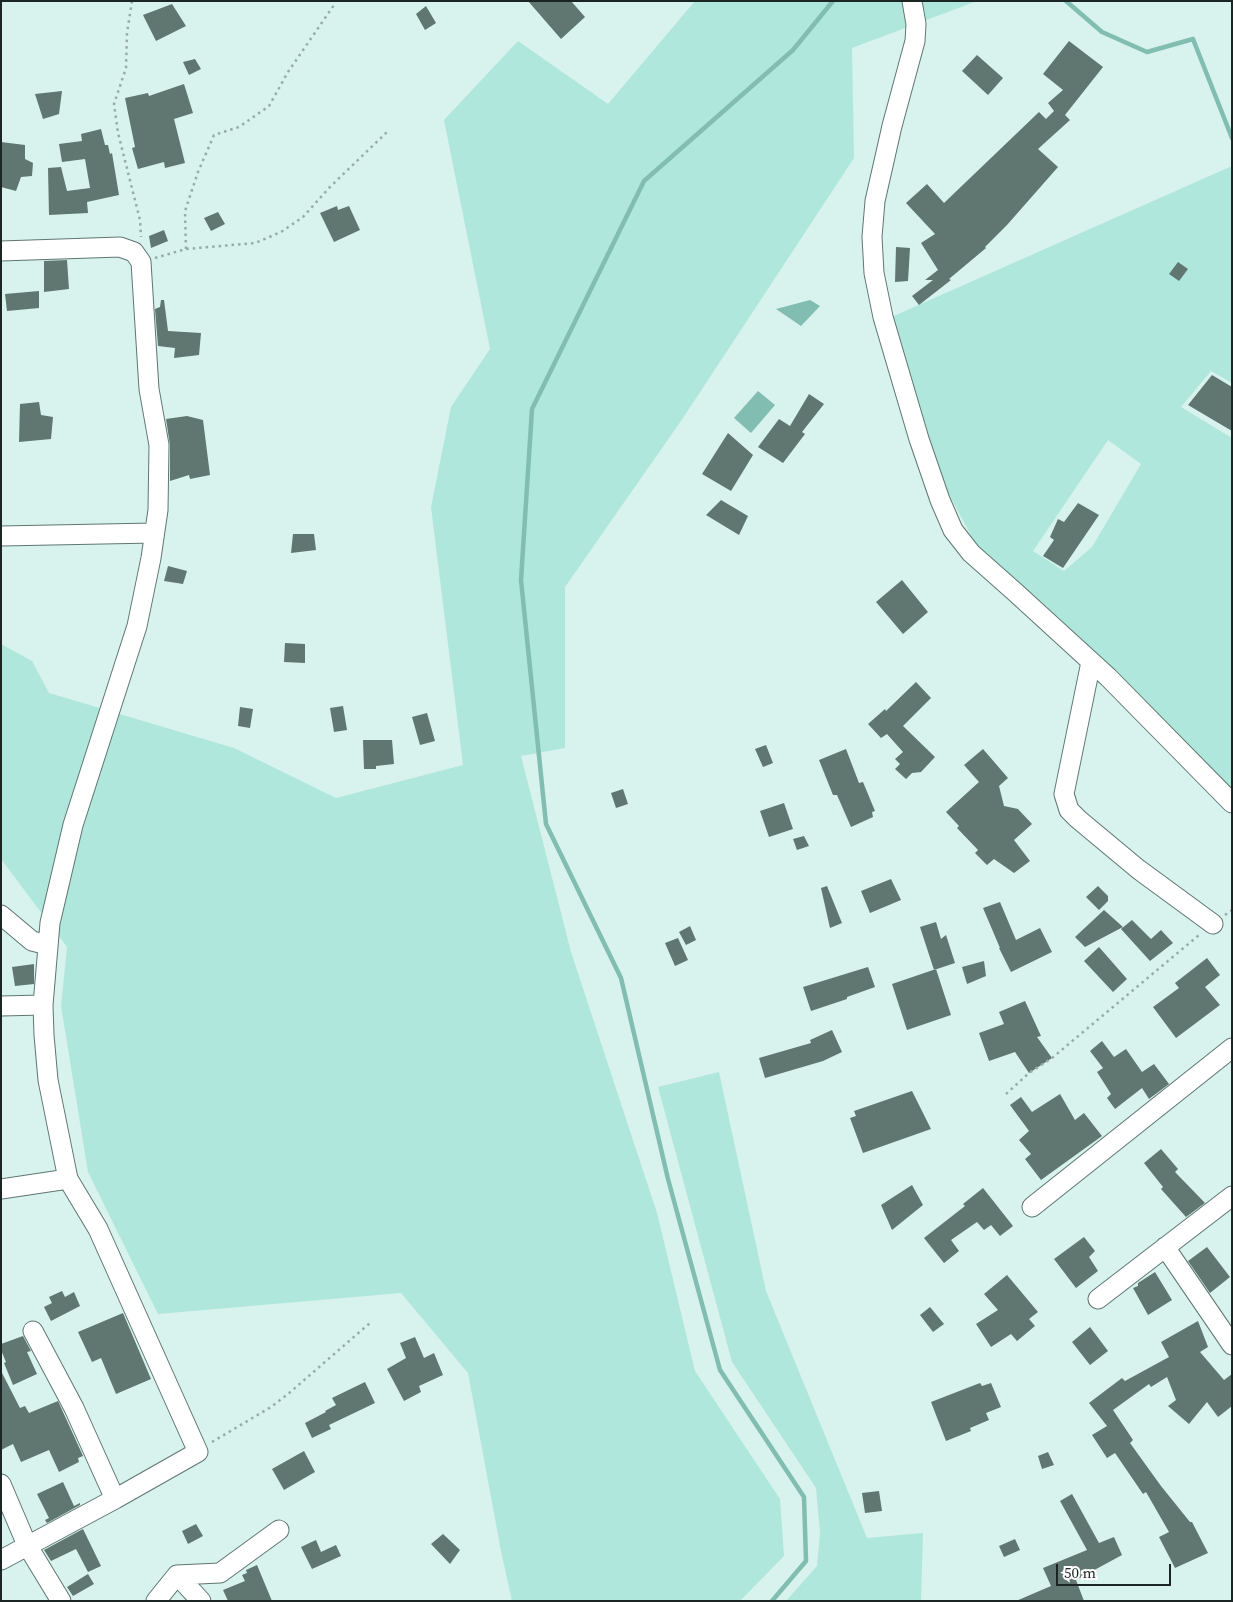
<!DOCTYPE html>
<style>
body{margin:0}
#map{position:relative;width:1233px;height:1602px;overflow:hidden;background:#d8f2ed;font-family:"Source Serif 4",serif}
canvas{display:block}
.frame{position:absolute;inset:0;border:2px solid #1b2523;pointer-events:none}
.scale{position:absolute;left:1056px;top:1564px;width:115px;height:22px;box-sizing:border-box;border:2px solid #1b2523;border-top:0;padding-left:6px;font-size:15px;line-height:18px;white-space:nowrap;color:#1b2523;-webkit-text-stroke:4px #fff;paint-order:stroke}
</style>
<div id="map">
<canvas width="1233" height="1602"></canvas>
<div class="frame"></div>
<div class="scale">50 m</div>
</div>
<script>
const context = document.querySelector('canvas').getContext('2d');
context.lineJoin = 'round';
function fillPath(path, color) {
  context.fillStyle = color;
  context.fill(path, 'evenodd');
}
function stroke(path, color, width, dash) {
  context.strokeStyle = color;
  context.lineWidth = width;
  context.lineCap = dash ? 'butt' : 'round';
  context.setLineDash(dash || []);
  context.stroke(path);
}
fillPath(new Path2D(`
 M695 1H977L852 48 854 158 683 418 565 587V748L521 756 571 952 657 1213 695 1371 780 1499 784 1556 740 1601H512L501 1551 468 1373 401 1293 158 1314 88 1172 61 1006 67 947 1 859V644L32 661 49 693 234 748 336 798 463 765 431 507 451 407 490 349 444 120 518 41 608 104Z
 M1232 166V383L1211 371 1181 407 1232 438V795L977 547 944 485 887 319ZM1108 440 1141 464 1092 547 1064 571 1033 551Z
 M719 1072 766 1291 867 1538 923 1533 921 1601H786L817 1566 820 1533 816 1488 732 1362 658 1087Z`), '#b0e7dc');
fillPath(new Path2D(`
 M810 300 820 306 801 326 776 309Z
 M758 391 775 405 751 433 734 418Z`), '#81bdb1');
stroke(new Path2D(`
 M1066 1 1102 32 1147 52 1193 39 1232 138
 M772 1601 806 1561 804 1497 720 1370 668 1179 621 978 546 824 521 580 532 409 644 181 793 50 833 1`), '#81bdb1', 4.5);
fillPath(new Path2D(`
 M528 1H571L585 17 561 39Z
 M172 4 186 26 156 41 143 15Z
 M426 6 436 23 425 30 416 14Z
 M1069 41 1103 67 1065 115 1070 120 1038 149 1058 167 1007 225 985 247 986 248 949 279 951 280 919 305 912 296 933 280H925L938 270 921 243 935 234 906 203 927 184 944 203 1039 112 1046 119 1054 111 1048 103 1063 90 1043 74Z
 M977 55 1003 78 988 95 962 71Z
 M195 59 201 69 189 75 183 62Z
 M184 84 193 113 174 119 185 163 165 168 164 162 138 169 132 148 135 147 125 98 148 93 149 96Z
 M62 91 59 114 43 119 35 94Z
 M101 129 105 145H108L110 154 112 153 119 195 87 202 88 213 49 215 48 168 61 167 67 191 90 188 85 159 62 162 59 144 82 141 81 134Z
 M1 142 25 145V159L33 163 32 176 21 177 16 191 1 187Z
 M337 206 338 210 349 206 360 230 334 242 320 213Z
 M218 212 225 224 211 231 204 218Z
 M164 230 168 241 151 248 149 236Z
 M896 247 910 248 908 281 895 282Z
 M67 260 69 289 44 292V261Z
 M1178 262 1188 269 1179 281 1169 274Z
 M39 291V308L7 311 5 294Z
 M161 300H164L168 331 201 333 199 355 174 358 175 348 158 346 155 309 160 307Z
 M1212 375 1232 387V431L1188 405Z
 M809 394 824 404 802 432 805 434 783 463 758 447 779 419 790 426Z
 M39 402 41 415 53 417 51 439 19 442 20 404Z
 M187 416 203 420 210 475 190 479 189 475 170 481V445L166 419Z
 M728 433 753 455 731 491 702 474Z
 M721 500 748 516 739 535 706 515Z
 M1078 503 1099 515 1063 568 1043 556 1054 540 1050 537 1058 519 1064 522Z
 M293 534H314L316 550 291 553Z
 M168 566 187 571 183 584 164 581Z
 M902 580 928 612 903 634 876 602Z
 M285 643 305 644V663L284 662Z
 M916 682 931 698 903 726 935 757 921 772 912 773 906 779 895 769 900 764 895 759 903 752 887 734 881 738 868 724 885 709 886 711Z
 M343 706 347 730 334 732 330 708Z
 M240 707 253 709 250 728 238 726Z
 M427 713 435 741 420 745 412 717Z
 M363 740H392L394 764 376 766V769H364Z
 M766 745 773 763 763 767 755 749Z
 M846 749 859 783 863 782 875 811 872 812 873 817 851 827 837 795H833L819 760Z
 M983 749 1008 778 999 786 1004 806 1018 809 1032 824 1014 840 1030 861 1014 873 994 859 987 865 975 853 978 850 957 828 959 826 946 812 979 782 964 765Z
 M623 789 628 804 616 808 611 793Z
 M784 803 793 829 769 837 760 811Z
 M804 836 809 846 797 850 793 839Z
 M891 879 901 900 870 913 861 891Z
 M827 886 842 923 830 928 821 888Z
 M1098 886 1108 896V901L1099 910 1086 897Z
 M1000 902 1016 940 1040 928 1052 952 1011 972 999 948H1000L983 908Z
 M1104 910 1123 927 1085 947 1075 937Z
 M1132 920 1151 939 1161 930 1173 943 1150 961 1121 929Z
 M936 922 941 939 946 935 955 963 934 970 920 927Z
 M690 926 696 940 686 945 679 932Z
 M678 938 688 960 675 966 665 943Z
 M1099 947 1127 979 1113 992 1084 961Z
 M1207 958 1220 975 1205 987 1220 1005 1176 1038 1153 1007 1179 988 1175 983Z
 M984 961 986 976 967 984 962 967Z
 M34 964V984L15 986 12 967Z
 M868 967 875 987 847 997V999L811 1011 803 987Z
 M936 969 951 1015 907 1030 892 984Z
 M1025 1001 1041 1036 1037 1037 1052 1058 1029 1073 1015 1052 989 1061 979 1033 1004 1024 999 1012Z
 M832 1030 842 1052 823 1061 765 1078 759 1058 811 1043 810 1040Z
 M1102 1041 1114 1057 1126 1049 1142 1072 1154 1064 1169 1084 1149 1099 1142 1088 1115 1109 1107 1098 1111 1094 1097 1072 1103 1068 1090 1051Z
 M912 1091 931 1129 863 1153 850 1118 856 1116 854 1111Z
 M1060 1094 1075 1120 1084 1113 1102 1136 1041 1180 1025 1159 1031 1154 1019 1140 1029 1131 1010 1105 1021 1097 1032 1112Z
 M1161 1149 1178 1169 1175 1172 1205 1203 1186 1217 1161 1189 1163 1187 1144 1163Z
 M912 1185 923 1205 892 1230 881 1205Z
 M983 1188 1013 1226 1000 1236 991 1225 984 1230 977 1222 951 1240 959 1251 944 1263 924 1238 965 1206 963 1204Z
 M1084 1237 1095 1251 1089 1257 1098 1271 1076 1288 1054 1259Z
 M1207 1247 1230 1277 1210 1293 1188 1261Z
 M1155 1272 1172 1300 1148 1315 1133 1288 1138 1286V1283Z
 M1007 1275 1038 1312 1029 1319 1035 1326 1017 1341 1011 1334 991 1347 976 1324 998 1310 984 1294Z
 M62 1291 65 1297 74 1292 80 1306 51 1321 44 1307 52 1303 49 1297Z
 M930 1307 944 1324 933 1332 920 1315Z
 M123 1313 151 1379 116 1394 101 1358 92 1362 78 1332Z
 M1198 1321 1208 1347 1200 1352 1224 1380 1232 1374V1406L1218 1417 1207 1402 1189 1424 1168 1406 1176 1400 1167 1377 1151 1387 1149 1384 1113 1410 1133 1440 1130 1443 1161 1486 1190 1522H1192L1208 1553 1175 1568 1159 1537 1169 1532 1146 1492 1143 1494 1115 1453 1107 1458 1092 1435 1107 1426 1089 1403 1122 1378 1125 1381 1169 1357 1161 1342Z
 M1090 1327 1108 1351 1090 1365 1072 1342Z
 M23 1336 31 1351 27 1352 37 1374 13 1385 4 1363 6 1362 1 1350V1344Z
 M415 1337 424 1358 434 1353 443 1375 419 1386 421 1392 404 1401 387 1369 406 1358 400 1343Z
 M1 1371 20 1408 25 1406 29 1413 58 1401 83 1456 78 1458 79 1462 59 1472 49 1450 21 1462 13 1444 1 1450Z
 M365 1382 375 1403 329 1425 331 1429 312 1438 305 1423 326 1412 325 1411 336 1405 332 1398Z
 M980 1383 982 1386 991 1383 1001 1407 986 1413 989 1420 970 1428 971 1431 946 1441 931 1402Z
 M304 1451 315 1472 284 1490 272 1469Z
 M1048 1452 1054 1465 1042 1469 1038 1456Z
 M63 1482 74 1506 80 1503V1505L47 1523 45 1520 49 1518 37 1494Z
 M879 1491 882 1511 865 1513 862 1493Z
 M1072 1494 1099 1543 1114 1537 1122 1555 1076 1580 1084 1601H1016L1051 1586 1043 1568 1087 1550 1060 1501Z
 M196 1524 203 1536 188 1544 182 1531Z
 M83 1529 101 1566 88 1572 76 1549 51 1561 44 1550Z
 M443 1534 460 1550 450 1564 431 1544Z
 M1015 1539 1020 1550 1004 1557 999 1546Z
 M316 1540 321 1552 336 1545 341 1556 312 1569 301 1547Z
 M257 1565 272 1601H228L223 1590 245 1581 242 1575 247 1573 246 1570Z
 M88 1574 94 1584 73 1596 67 1587Z`), '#5f7671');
const minor = new Path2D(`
 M912 1 916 24 915 41 892 126 875 201 872 237 874 273 883 317 919 439 940 500 953 530 971 553 1015 592 1108 677 1232 803
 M1 251 120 247 134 252 141 262 149 389 159 445 158 510 151 558 137 626 73 825 50 923 43 1005 44 1035 48 1080 68 1179 98 1229 198 1452 115 1499 1 1560
 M1 536 154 533
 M1091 662 1064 794 1069 810 1078 819 1138 869 1213 924
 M1 915 32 941 48 945
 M1 1006 43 1005
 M1 1189 68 1179
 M1032 1207 1232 1048
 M1165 1247 1232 1345
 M1098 1299 1232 1196
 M33 1331 74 1408 115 1499
 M1 1484 27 1545 61 1601
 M177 1575 201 1601
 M156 1601 177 1575 220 1573 279 1530`);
stroke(minor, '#5f7671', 21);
stroke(new Path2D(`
 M132 1 127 33 126 68 114 104 118 133 140 220 141 237
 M186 249 185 211 198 172 214 135 239 127 269 106 288 72 334 5
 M155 258 186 249 255 243 281 232 303 217 329 188 389 130
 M1225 915 1232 910
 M1006 1094 1029 1073 1052 1058 1199 935
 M212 1442 271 1407 288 1394 370 1323`), '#97aba7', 2.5, [2.5, 4]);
stroke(minor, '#fff', 19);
</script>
